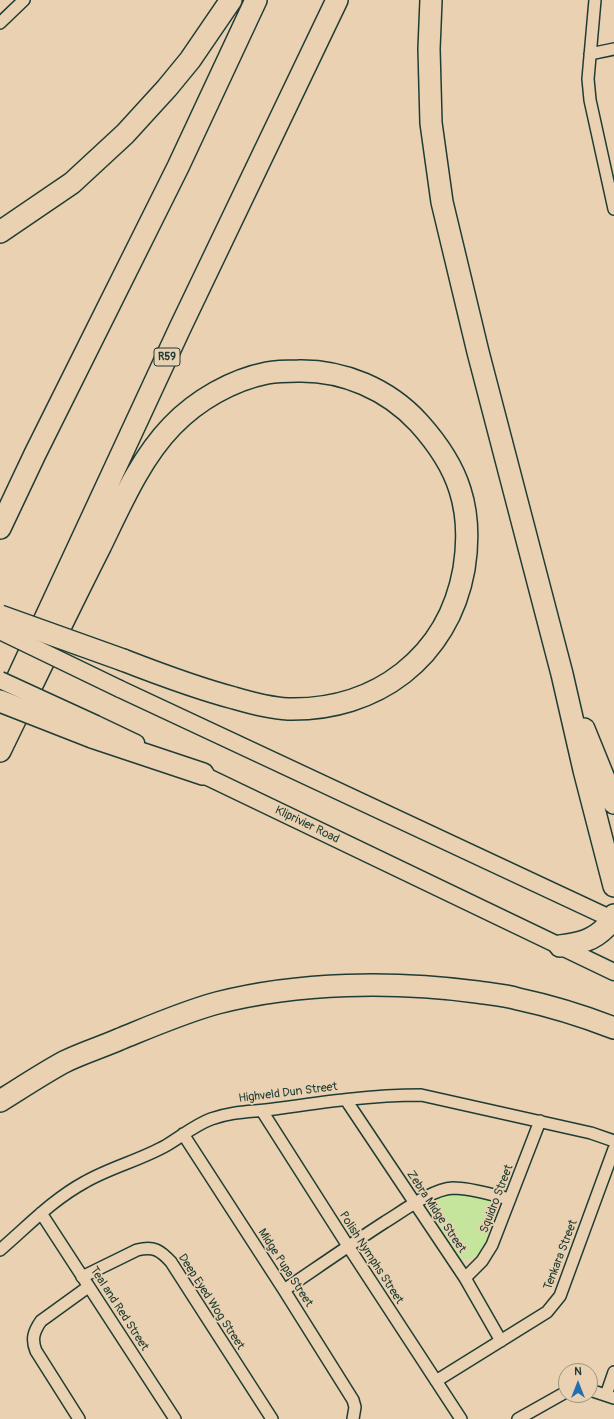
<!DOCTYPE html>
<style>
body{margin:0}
#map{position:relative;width:614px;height:1419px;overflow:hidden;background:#e9d1b2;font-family:Pangolin,sans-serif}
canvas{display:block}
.north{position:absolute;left:558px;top:1363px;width:40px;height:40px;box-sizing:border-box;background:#e9d1b2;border:1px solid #989680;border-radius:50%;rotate:0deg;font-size:11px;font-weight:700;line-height:16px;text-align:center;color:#1f3d34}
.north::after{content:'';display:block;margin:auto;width:14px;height:18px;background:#1f6fb2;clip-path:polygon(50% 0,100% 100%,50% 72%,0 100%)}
</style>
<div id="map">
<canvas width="614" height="1419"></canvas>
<div class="north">N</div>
</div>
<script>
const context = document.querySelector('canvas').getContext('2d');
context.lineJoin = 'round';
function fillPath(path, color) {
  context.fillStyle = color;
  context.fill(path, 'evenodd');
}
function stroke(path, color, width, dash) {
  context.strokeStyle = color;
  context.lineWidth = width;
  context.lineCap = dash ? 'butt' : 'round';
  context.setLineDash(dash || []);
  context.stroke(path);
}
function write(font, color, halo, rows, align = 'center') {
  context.font = font + ' Pangolin,sans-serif';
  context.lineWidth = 3.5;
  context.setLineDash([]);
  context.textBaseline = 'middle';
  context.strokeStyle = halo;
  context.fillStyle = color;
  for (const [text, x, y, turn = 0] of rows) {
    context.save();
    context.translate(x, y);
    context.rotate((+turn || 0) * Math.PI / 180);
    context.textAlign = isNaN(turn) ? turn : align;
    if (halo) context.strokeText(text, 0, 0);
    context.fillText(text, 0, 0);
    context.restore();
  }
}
fillPath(new Path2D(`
 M450 1192 489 1198C493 1200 496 1203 497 1207 502 1221 479 1271 458 1257 452 1253 433 1222 428 1214L427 1207 429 1201Z`), '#c5e59d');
const minor = new Path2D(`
 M595 0 588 79 590 100 614 209
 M0 23 24 0
 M590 54 614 49
 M346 1100 465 1278 501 1341
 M262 1111 348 1246 461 1419
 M183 1134 284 1290 353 1400 355 1407 353 1419
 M41 1213 175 1419
 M0 1250C28 1226 52 1200 85 1182 111 1167 141 1160 167 1145 182 1136 195 1125 211 1119 233 1111 252 1112 274 1109 323 1102 372 1095 421 1095L591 1133 614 1141
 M82 1277 137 1250C154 1246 160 1250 171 1262L272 1419
 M465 1278 482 1261 492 1245 540 1121
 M284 1290C318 1267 351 1244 385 1222 403 1211 432 1189 453 1188 472 1188 492 1195 510 1199
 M436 1381 547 1312 560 1296 614 1149
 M590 1390 614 1398
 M606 1395 614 1372
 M79 1419 36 1351C31 1339 34 1331 41 1321L88 1287
 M518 1419 566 1392`);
const secondary = new Path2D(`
 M120 689 614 920
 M96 724 136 743
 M193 770 614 972`);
const motorway = new Path2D(`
 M431 0 429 49 431 123 442 202 478 352 562 674 584 770 614 886
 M0 232 72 183 125 134 167 88 190 60 231 0
 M0 528 35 454 178 167 256 0
 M0 716 180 328 337 0
 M584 729 614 803
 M92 737 203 774
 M0 751C33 683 66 614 100 547 120 506 140 459 172 426 197 400 232 380 267 373 278 371 288 371 298 371 343 370 388 389 419 423 437 443 452 464 460 490 468 515 468 544 464 569 448 658 376 711 288 709 269 708 251 703 234 698 196 688 159 674 123 660
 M560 946C580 943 593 941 607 926 610 922 613 920 614 915
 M0 1101C21 1088 42 1074 64 1062 82 1053 102 1047 120 1039 152 1026 184 1012 217 1003 299 982 394 981 477 992 490 994 505 995 518 999 551 1006 583 1016 614 1028`);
stroke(minor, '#1f3d34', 14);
stroke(secondary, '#1f3d34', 19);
stroke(motorway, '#1f3d34', 24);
stroke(minor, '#e9d1b2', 11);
stroke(secondary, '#e9d1b2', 16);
stroke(motorway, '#e9d1b2', 21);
const secondaryBridge = new Path2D(`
 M0 631 120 689
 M0 680 96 724`);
const motorwayBridge = new Path2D(`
 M0 616 123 660
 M0 701 92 737`);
stroke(secondaryBridge, '#1f3d34', 19, []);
stroke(motorwayBridge, '#1f3d34', 24, []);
stroke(secondaryBridge, '#e9d1b2', 16);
stroke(motorwayBridge, '#e9d1b2', 21);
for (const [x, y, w] of [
 [167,357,26]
]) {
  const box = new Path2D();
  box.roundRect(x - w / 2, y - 9, w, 18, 3);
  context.fillStyle = '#e9d1b2';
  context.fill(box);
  stroke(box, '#1f3d34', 1);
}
write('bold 11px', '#1f3d34', null, [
 ["R59",167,357]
]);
write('12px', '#1f3d34', '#e9d1b2', [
 ["Kliprivier Road",307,825,26],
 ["Highveld Dun Street",288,1093,-7],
 ["Squidro Street",497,1199,-69],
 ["Zebra Midge Street",436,1212,56],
 ["Tenkara Street",561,1255,-69],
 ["Polish Nymphs Street",371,1258,57],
 ["Midge Pupa Street",285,1268,57],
 ["Deep Eyed Wog Street",211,1302,57],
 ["Teal and Red Street",119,1309,57]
]);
</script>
